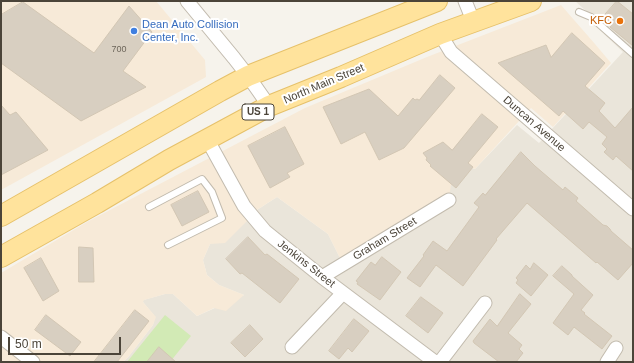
<!DOCTYPE html>
<style>
body{margin:0}
#map{position:relative;width:634px;height:363px;overflow:hidden;background:#f6f3ec;font-family:Arial,sans-serif}
canvas{display:block}
.frame{position:absolute;inset:0;border:2px solid #4b4439;pointer-events:none}
.scale{position:absolute;left:8px;top:337px;width:113px;height:18px;box-sizing:border-box;border:2px solid #4b4439;border-top:0;padding-left:5px;font-size:12px;line-height:14px;white-space:nowrap;color:#4b4439;-webkit-text-stroke:3px #fff;paint-order:stroke}
</style>
<div id="map">
<canvas width="634" height="363"></canvas>
<div class="frame"></div>
<div class="scale">50 m</div>
</div>
<script>
const context = document.querySelector('canvas').getContext('2d');
context.lineJoin = 'round';
function fillPath(path, color) {
  context.fillStyle = color;
  context.fill(path, 'evenodd');
}
function stroke(path, color, width, dash) {
  context.strokeStyle = color;
  context.lineWidth = width;
  context.lineCap = dash ? 'butt' : 'round';
  context.setLineDash(dash || []);
  context.stroke(path);
}
function write(font, color, halo, rows, align = 'center') {
  context.font = font + ' Arial,sans-serif';
  context.lineWidth = 4;
  context.setLineDash([]);
  context.textBaseline = 'middle';
  context.strokeStyle = halo;
  context.fillStyle = color;
  for (const [text, x, y, turn = 0] of rows) {
    context.save();
    context.translate(x, y);
    context.rotate((+turn || 0) * Math.PI / 180);
    context.textAlign = isNaN(turn) ? turn : align;
    if (halo) context.strokeText(text, 0, 0);
    context.fillText(text, 0, 0);
    context.restore();
  }
}
fillPath(new Path2D(`
 M575 1H631L633 3V362H123L129 356 153 325 155 317 143 302V300L165 294H173L197 316 244 295 219 285 207 275 203 260 210 244 249 215 277 197 328 234 343 264 462 164 475 169 517 125 539 143 623 52 605 35 585 10Z`), '#eae5da');
fillPath(new Path2D(`
 M1 1H156L205 60 206 77 1 190Z
 M561 5 595 44 611 63 553 127 531 108 475 169 462 164 453 172 447 210 348 265 343 264 328 234 277 197 249 215V219L225 243 210 244 203 260 207 275 219 285 244 295 226 311 214 308 197 316 173 294H165L144 300 143 302 156 317 153 325 129 356 123 362H1V273L87 222 305 108 427 57Z`), '#f7ead8');
fillPath(new Path2D(`
 M165 315 191 336 170 362H127Z`), '#d2eab5');
const building = new Path2D(`
 M617 1 633 14V46L610 27 612 25 603 17Z
 M23 2 94 53 129 6 152 32 123 71 146 87 81 121 1 63V15Z
 M572 33 605 63 585 86 605 103 599 111 615 128 633 107V171L616 156 613 160 604 152 607 149 602 144 607 137 589 122 583 129 563 111 559 116 498 63 546 45 551 57Z
 M440 75 455 88 404 148 379 160 365 132 341 144 323 107 369 89 398 116 413 98 415 100 417 99 419 100Z
 M1 105 10 115 16 112 48 150 1 175Z
 M482 114 498 127 468 163 473 167 456 188 430 166 431 165 426 160 427 158 423 153 443 142 452 150Z
 M285 127 304 164 287 173 290 177 270 188 248 146Z
 M521 152 535 166 563 190 565 187 578 198 576 201 603 225 607 226 610 229 611 231 633 250V263L618 280 597 262 596 263 527 203 496 239 497 240 463 286 436 265 420 287 407 278 424 256 423 255 433 241 447 251 479 207 474 203 483 193 485 195Z
 M198 191 209 212 182 226 171 205Z
 M248 237 265 255 267 254 299 279 280 303 242 273 240 274 226 259Z
 M79 247 93 248 94 282H79Z
 M382 257 401 272 380 300 357 284 358 282 356 281 371 262 375 265Z
 M41 258 59 291 43 301 24 268Z
 M534 263 548 275 531 296 516 283 518 280 516 278 526 265 530 269Z
 M562 266 572 275V276L593 295 581 310 585 313 584 314 612 336 602 349 574 327 568 335 553 323 574 294 553 276Z
 M520 294 531 304 508 333 522 345 519 349 523 353 516 362H499L474 343 473 341 490 319 497 326Z
 M421 297 443 313 428 333 406 316Z
 M135 310 149 321 117 362H94Z
 M46 315 81 342 70 356 35 330Z
 M354 319 369 331 352 352 348 348 339 359 329 351Z
 M250 325 263 339 245 357 231 343Z
 M159 347 176 362H147Z`);
fillPath(building, '#d8cfc1');
stroke(building, '#d3c7b4', 1);
const service = new Path2D(`
 M579 12 591 17 633 54
 M149 207 202 179 212 192 222 218 168 245`);
const minor = new Path2D(`
 M187 1 234 58 248 76 269 106
 M465 1 474 23
 M440 34 451 52 633 209
 M207 139 244 206 265 231 322 277 435 362
 M322 277 449 200
 M1 337 33 362
 M292 347 343 293
 M440 362 485 303
 M607 362 616 348`);
const primary = new Path2D(`
 M1 216 220 91 248 76 437 1
 M1 257 97 203 169 160 269 106 341 77 440 34 531 1`);
stroke(service, '#c2bbae', 8);
stroke(minor, '#c2bbae', 15);
stroke(primary, '#e6c16a', 22);
stroke(service, '#fff', 6);
stroke(minor, '#fff', 13);
stroke(primary, '#ffe39c', 20);
for (const [x, y, r, color] of [
 [620,21,4,"#e8710a"],
 [134,31,4,"#3f7fe0"]
]) {
  const dot = new Path2D();
  dot.arc(x, y, r, 0, 2 * Math.PI);
  context.fillStyle = color;
  context.fill(dot);
  stroke(dot, '#fff', 1.5);
}
write('9px', '#6e675b', null, [
 ["700",119,50]
]);
for (const [x, y, w] of [
 [258,112,32]
]) {
  const box = new Path2D();
  box.roundRect(x - w / 2, y - 8, w, 16, 3);
  context.fillStyle = '#fff';
  context.fill(box);
  stroke(box, '#4b4439', 1);
}
write('bold 10px', '#4b4439', null, [
 ["US 1",258,112]
]);
write('11px', '#c56008', '#fff', [
 ["KFC",612,21]
], 'right');
write('11px', '#366cbe', '#fff', [
 ["Dean Auto Collision",142,25],
 ["Center, Inc.",142,38]
], 'left');
write('11px', '#4b4439', '#fff', [
 ["North Main Street",324,84,-23],
 ["Duncan Avenue",534,124,41],
 ["Graham Street",385,239,-31],
 ["Jenkins Street",306,264,38]
]);
</script>
